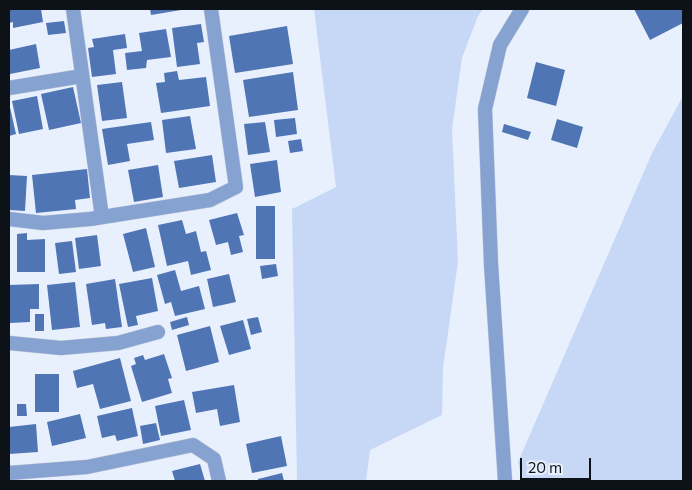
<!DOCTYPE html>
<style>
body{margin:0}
#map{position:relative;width:692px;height:490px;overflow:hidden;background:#e9f0fd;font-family:Commissioner,sans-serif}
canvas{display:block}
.frame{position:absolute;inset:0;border:10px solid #0d1118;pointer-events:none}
.scale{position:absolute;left:520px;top:458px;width:71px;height:22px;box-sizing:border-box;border:2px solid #0d1118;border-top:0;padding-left:6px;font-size:15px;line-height:18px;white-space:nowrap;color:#0d1118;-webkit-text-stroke:4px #e9f0fd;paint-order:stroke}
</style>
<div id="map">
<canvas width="692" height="490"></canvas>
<div class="frame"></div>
<div class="scale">20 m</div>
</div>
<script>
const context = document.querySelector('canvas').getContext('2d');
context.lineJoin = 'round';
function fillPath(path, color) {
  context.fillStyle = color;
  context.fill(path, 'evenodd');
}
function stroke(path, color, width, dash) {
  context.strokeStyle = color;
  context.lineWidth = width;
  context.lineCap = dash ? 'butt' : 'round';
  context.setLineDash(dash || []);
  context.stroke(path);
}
fillPath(new Path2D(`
 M314 9H483L478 16 462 58 452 129 458 262 443 368 442 415 370 450 366 481H297L292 209 336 187Z
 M683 96V481H522L518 462 652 153Z`), '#c7d8f6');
fillPath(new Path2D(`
 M9 9H41L43 22 13 28V22L9 23Z
 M150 9H181V10L151 15Z
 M634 9H683V23L650 40Z
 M64 21 66 33 48 35 46 23Z
 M201 24 204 42 197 43 200 64 177 67 172 28Z
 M287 26 293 64 235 73 229 36Z
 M166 29 171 57 147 60 146 68 127 70 125 53 142 51 139 33Z
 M125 34 127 48 113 50 116 74 92 77 88 48 94 47 92 39Z
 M36 44 40 68 10 74 9 50Z
 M536 62 565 70 556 106 527 98Z
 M177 71 179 80 206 77 210 106 161 113 156 83 165 82 164 73Z
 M293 72 298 110 249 117 243 80Z
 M122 82 127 118 102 121 97 85Z
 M73 87 81 123 49 130 41 94Z
 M37 96 43 129 19 134 12 101Z
 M9 103 16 134 9 136Z
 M190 116 196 149 166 153 162 120Z
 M295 118 297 134 276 137 274 120Z
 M557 119 583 127 577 148 551 140Z
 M151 122 154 140 127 144 130 161 108 165 102 129Z
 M265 122 270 152 248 155 244 124Z
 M504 124 531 132 528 140 502 132Z
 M301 139 303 151 290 153 288 141Z
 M212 155 216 182 179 188 174 161Z
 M277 160 281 192 255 197 250 164Z
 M158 165 163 197 134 202 128 170Z
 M87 169 90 198 75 200 76 209 36 213 32 175Z
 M9 175 27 176 25 211 9 210Z
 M256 206H275V259H256Z
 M237 213 244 235 239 236 243 252 231 255 228 242 216 245 209 220Z
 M182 220 186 234 196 231 201 252 206 251 211 270 191 275 188 261 167 266 158 225Z
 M146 228 155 267 133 272 123 234Z
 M27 233V240L45 239V272H17V234Z
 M97 235 101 266 79 269 75 238Z
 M72 241 76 272 59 274 55 243Z
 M276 264 278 276 262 279 260 266Z
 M175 270 181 291 199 286 205 309 175 316 171 302 165 304 157 275Z
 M229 274 236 302 213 307 207 279Z
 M152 278 158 311 136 316 138 325 128 327 119 284Z
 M115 279 122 327 106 329 105 323 92 325 86 284Z
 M75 282 80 327 52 330 47 285Z
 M39 284V309H30V322L10 323 9 285Z
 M35 314H44V331H35Z
 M187 317 189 325 172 330 170 322Z
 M258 317 262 332 251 335 247 319Z
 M243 320 251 349 229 355 220 326Z
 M210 326 219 362 186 371 177 335Z
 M164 354 172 378 168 379 172 393 142 402 131 366 136 364 134 358 143 355 145 360Z
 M120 358 131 401 100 409 93 384 77 388 73 371Z
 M35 374H59V412H35Z
 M234 385 240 422 220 426 217 409 196 413 192 392Z
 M184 400 191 430 161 436 155 406Z
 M17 404H26L27 416H17Z
 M132 408 138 436 117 441 115 435 102 438 97 416Z
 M80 414 86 438 52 446 47 422Z
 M156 423 160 440 143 444 140 426Z
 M36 424 38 452 9 454V427Z
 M281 436 287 466 252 473 246 444Z
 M200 464 205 481H175L172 471Z
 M282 473 284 481H258V479Z`), '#4f75b5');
const minor = new Path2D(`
 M73 9 102 217
 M9 88 82 76
 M9 219 43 223 90 219 210 200 236 187 211 9
 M9 343 61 348 118 343 158 332
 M9 473 87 467 193 445 214 459 219 481`);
const tertiary = new Path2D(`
 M505 481 491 264 485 109 500 45 522 9`);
stroke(minor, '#c6ccd8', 15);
stroke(tertiary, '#c6ccd8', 15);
stroke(minor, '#86a2d1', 14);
stroke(tertiary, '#86a2d1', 14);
</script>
